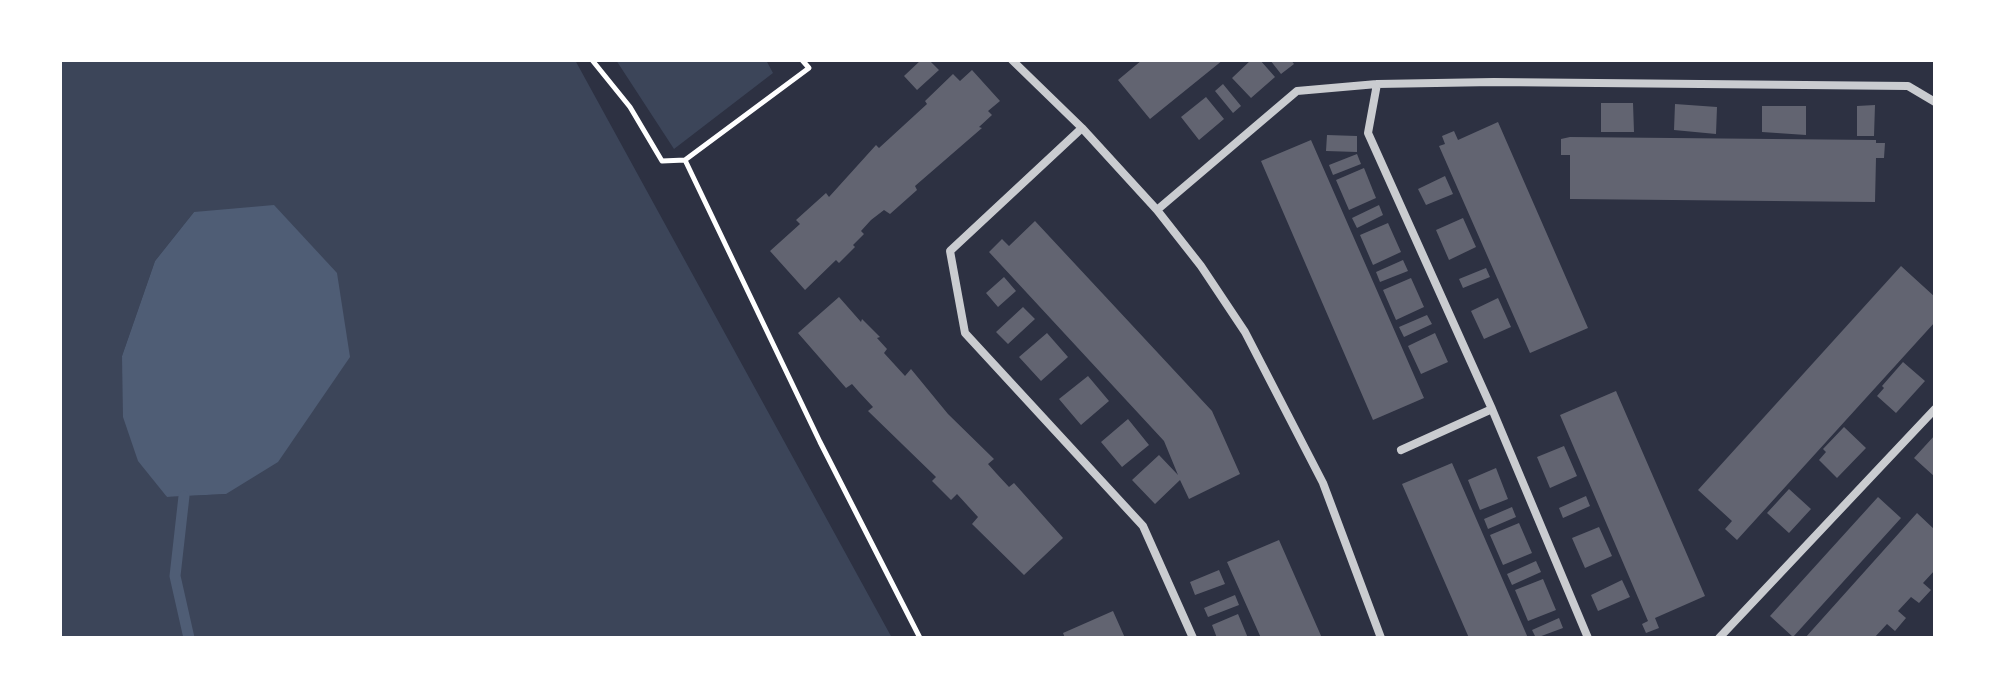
<!DOCTYPE html>
<style>
body{margin:0}
#map{position:relative;width:1995px;height:698px;overflow:hidden;background:#2d3142;font-family:"IBM Plex Serif",serif}
canvas{display:block}
.frame{position:absolute;inset:0;border:62px solid #fff;pointer-events:none}
</style>
<div id="map">
<canvas width="1995" height="698"></canvas>
<div class="frame"></div>
</div>
<script>
const context = document.querySelector('canvas').getContext('2d');
context.lineJoin = 'round';
function fillPath(path, color) {
  context.fillStyle = color;
  context.fill(path, 'evenodd');
}
function stroke(path, color, width, dash) {
  context.strokeStyle = color;
  context.lineWidth = width;
  context.lineCap = dash ? 'butt' : 'round';
  context.setLineDash(dash || []);
  context.stroke(path);
}
fillPath(new Path2D(`
 M60 60H575L892 638H60ZM194 212 226 494 167 497 122 356 155 261Z
 M616 60H766L773 73 674 149Z`), '#3c4559');
fillPath(new Path2D(`
 M274 205 337 273 350 357 278 462 226 494 167 497 138 461 123 417 122 356 155 261 194 212Z`), '#4f5d75');
stroke(new Path2D(`
 M184 496 175 576 189 638`), '#4f5d75', 11);
fillPath(new Path2D(`
 M921 60H929L939 70 917 90 904 76Z
 M1142 60H1223L1150 119 1118 80Z
 M1251 60H1260L1275 77 1251 98 1232 78Z
 M1270 60H1291L1294 64 1281 74Z
 M972 70 1000 101 988 111 992 115 979 127 982 128 915 186 917 190 890 214 884 210 871 220 861 231 864 234 853 245 855 247 839 263 836 260 805 290 770 251 800 224 796 220 826 193 829 197 876 145 879 148 927 104 925 101 953 74 960 81Z
 M1223 84 1241 106 1233 113 1215 91Z
 M1206 97 1224 119 1199 140 1181 117Z
 M1601 103H1633L1634 132H1601Z
 M1675 104 1717 107 1716 134 1674 130Z
 M1875 105 1874 136H1857V106Z
 M1762 106H1806V135L1762 132Z
 M1498 122 1588 328 1530 353 1439 146 1445 144 1442 136 1454 131 1458 140Z
 M1327 135 1357 136V152L1326 151Z
 M1570 137 1876 140V143H1885L1884 158H1876L1875 202 1570 199V155H1561V139Z
 M1311 140 1424 398 1373 420 1261 161Z
 M1357 154 1361 164 1333 175 1329 165Z
 M1364 168 1376 198 1349 210 1336 180Z
 M1445 176 1453 194 1426 205 1418 189Z
 M1379 205 1383 215 1357 228 1352 218Z
 M1463 218 1476 247 1449 260 1436 230Z
 M1035 221 1212 411 1240 474 1189 499 1180 480 1155 504 1132 480 1159 455 1178 475 1164 441 989 252 1002 239 1009 246Z
 M1388 223 1401 252 1373 265 1360 235Z
 M1403 260 1408 271 1380 282 1376 272Z
 M1901 266 1935 297V322L1737 540 1725 529 1732 521 1698 490Z
 M1486 268 1490 277 1463 288 1459 279Z
 M1004 277 1016 291 998 307 986 293Z
 M1411 278 1424 307 1396 320 1383 290Z
 M839 297 861 322 862 319 880 337 877 338 887 349 884 353 905 376 911 369 948 414 994 459 988 464 996 473 1009 487 1014 483 1063 538 1024 575 972 524 978 517 957 494 951 500 932 481 936 477 868 411 873 407 859 392 852 384 846 388 798 333Z
 M1498 298 1511 327 1484 339 1471 311Z
 M1023 307 1035 319 1008 344 996 332Z
 M1427 315 1432 324 1404 337 1399 327Z
 M1047 333 1068 357 1041 381 1019 357Z
 M1435 333 1448 362 1421 374 1408 346Z
 M1903 362 1925 381 1896 413 1877 396 1884 388 1882 386Z
 M1088 376 1109 401 1081 425 1059 399Z
 M1616 391 1705 596 1655 618 1659 628 1646 633 1642 624 1648 621 1560 415Z
 M1128 419 1149 445 1122 467 1101 442Z
 M1844 427 1866 448 1837 478 1819 460 1826 452 1823 449Z
 M1935 435V477L1914 458Z
 M1564 446 1577 476 1550 488 1537 457Z
 M1452 463 1528 638H1469L1402 484Z
 M1496 468 1508 499 1480 510 1468 480Z
 M1789 489 1811 509 1789 533 1767 513Z
 M1586 496 1590 506 1563 518 1559 508Z
 M1878 497 1901 518 1793 637 1770 616Z
 M1512 507 1516 517 1488 529 1484 519Z
 M1917 513 1935 530V570L1923 583 1931 590 1919 603 1911 597 1898 611 1906 618 1895 631 1887 624 1874 638H1805Z
 M1519 523 1532 553 1503 565 1490 535Z
 M1599 527 1612 556 1585 568 1572 538Z
 M1279 540 1322 638H1261L1227 562Z
 M1536 561 1541 572 1512 585 1507 574Z
 M1219 570 1225 584 1195 595 1190 582Z
 M1543 579 1556 610 1528 621 1515 590Z
 M1622 580 1630 597 1598 611 1591 595Z
 M1235 595 1239 605 1208 617 1204 608Z
 M1113 611 1125 638H1065L1063 633Z
 M1238 614 1248 638H1217L1212 625Z
 M1559 618 1563 628 1536 638 1532 630Z`), '#626471');
stroke(new Path2D(`
 M592 60 630 107 662 161 685 160
 M802 60 809 68 685 160 820 442 920 638`), '#fff', 5);
stroke(new Path2D(`
 M1012 60 1082 128 1157 210 1201 266 1245 332 1323 483 1381 638
 M1377 84 1368 133 1492 409 1588 638
 M1082 128 950 251 965 333 1143 526 1193 638
 M1157 210 1297 91 1377 84 1494 82 1908 86 1935 102
 M1401 450 1492 409
 M1719 638 1935 409`), '#caccd0', 8);
</script>
